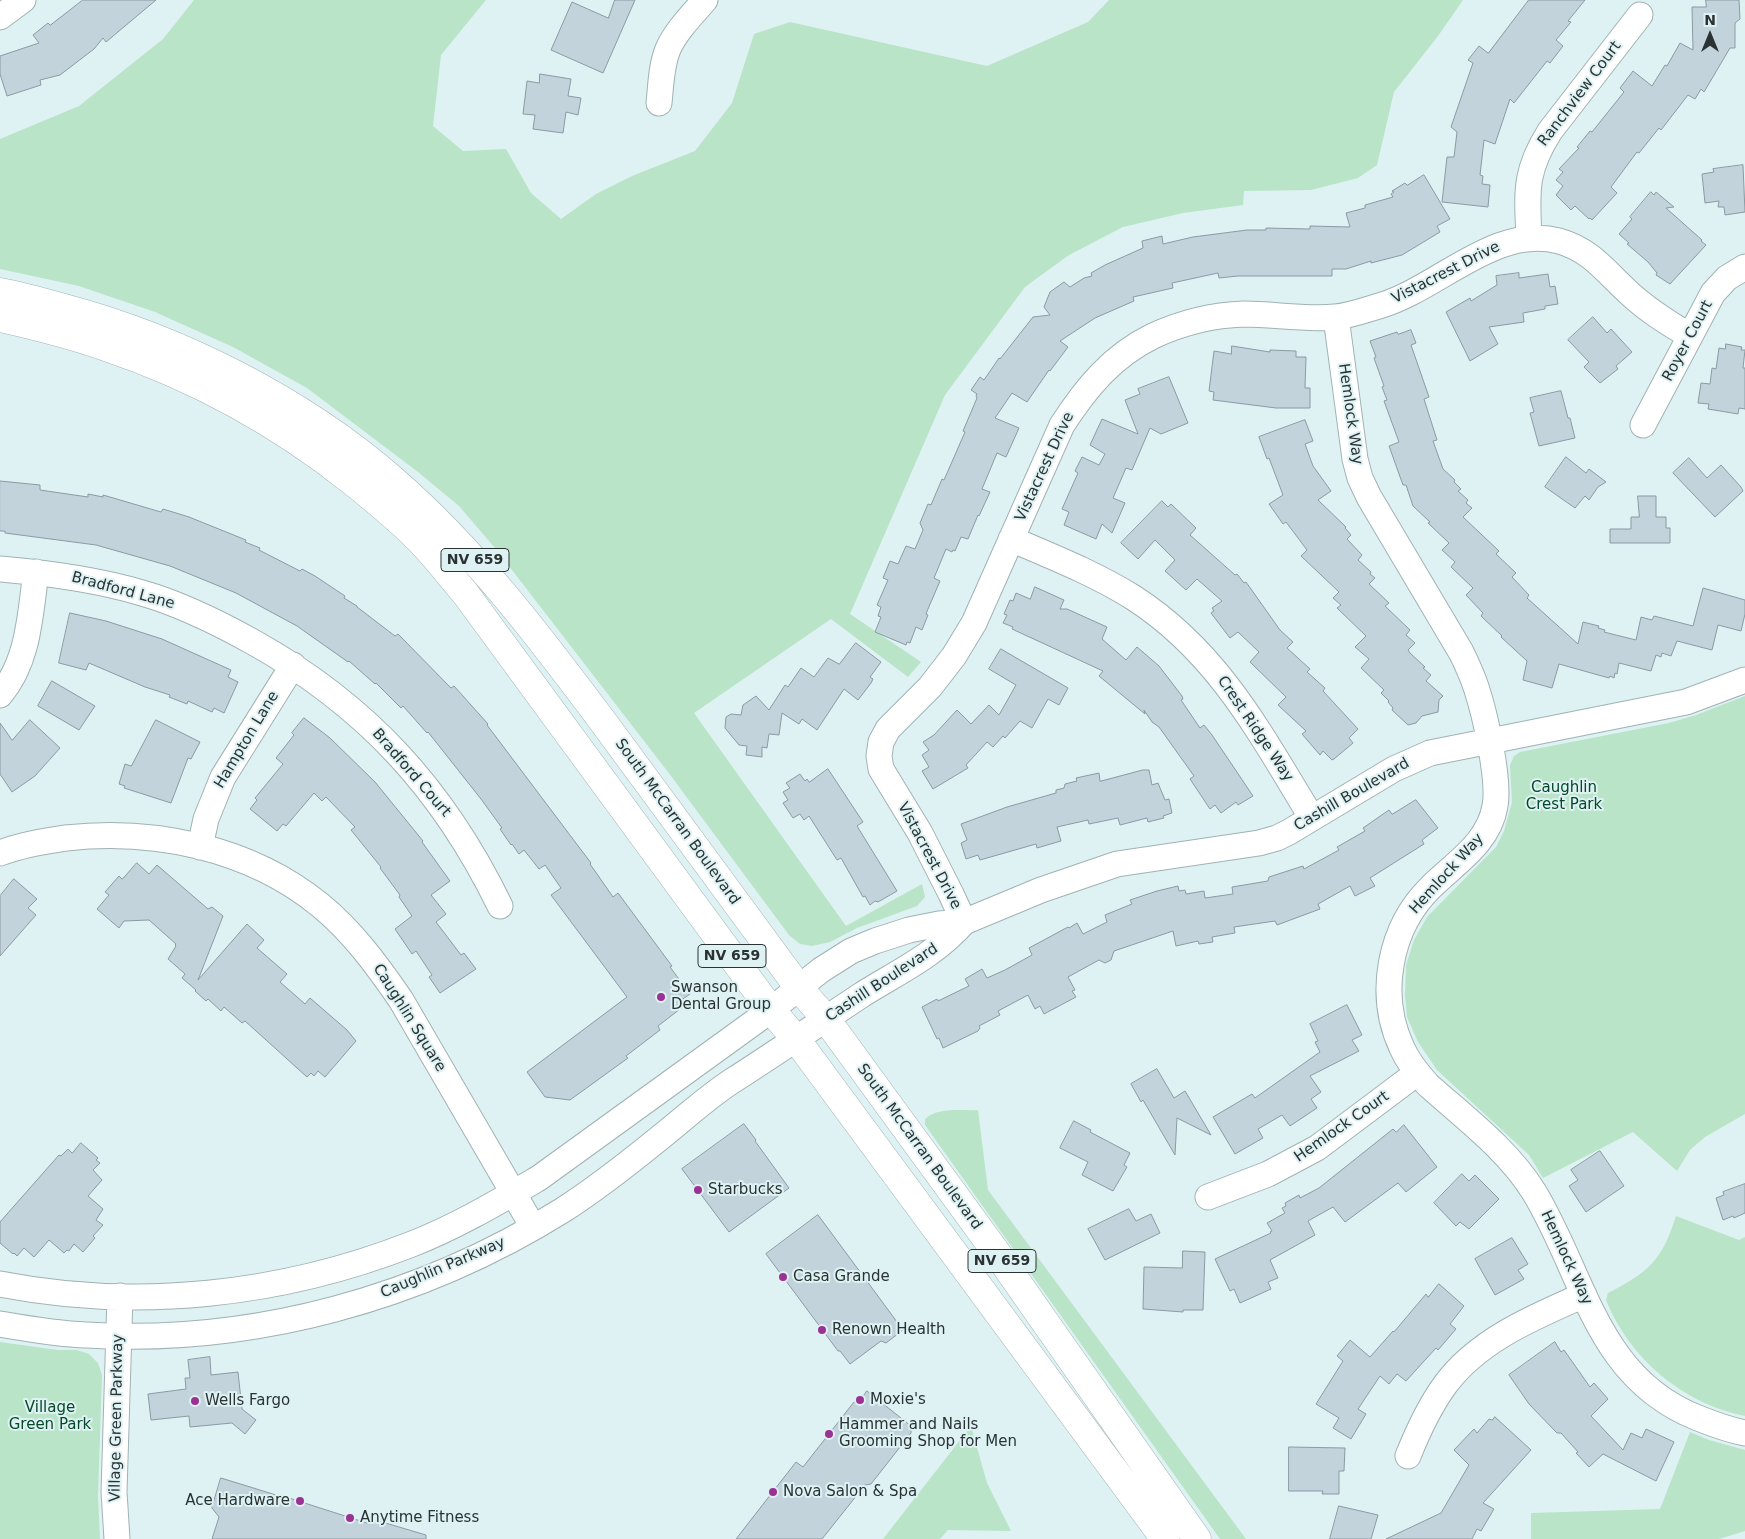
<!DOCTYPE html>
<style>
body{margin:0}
#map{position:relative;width:1745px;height:1539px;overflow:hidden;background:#def2f4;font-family:"DejaVu Sans",sans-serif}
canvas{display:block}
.north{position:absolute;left:1685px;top:10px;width:50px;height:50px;-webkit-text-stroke:4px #def2f4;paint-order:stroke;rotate:0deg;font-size:14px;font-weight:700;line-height:20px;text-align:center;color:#2a3233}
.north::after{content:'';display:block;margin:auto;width:18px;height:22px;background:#2a3233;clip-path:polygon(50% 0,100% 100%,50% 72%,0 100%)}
</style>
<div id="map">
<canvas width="1745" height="1539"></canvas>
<div class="north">N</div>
</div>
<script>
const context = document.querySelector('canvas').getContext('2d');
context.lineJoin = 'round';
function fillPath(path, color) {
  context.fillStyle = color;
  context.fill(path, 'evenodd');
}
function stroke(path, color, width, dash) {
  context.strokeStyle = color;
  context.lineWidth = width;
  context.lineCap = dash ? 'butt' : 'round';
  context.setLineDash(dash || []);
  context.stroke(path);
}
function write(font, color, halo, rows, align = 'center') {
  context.font = font + ' "DejaVu Sans",sans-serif';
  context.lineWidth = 4;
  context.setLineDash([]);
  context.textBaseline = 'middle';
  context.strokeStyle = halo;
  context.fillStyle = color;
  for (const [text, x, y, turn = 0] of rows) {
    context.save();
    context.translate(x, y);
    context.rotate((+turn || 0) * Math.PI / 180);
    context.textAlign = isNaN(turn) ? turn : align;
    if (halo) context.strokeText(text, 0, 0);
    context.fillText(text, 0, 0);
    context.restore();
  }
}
fillPath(new Path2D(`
 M194 0H486L441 55 433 126 463 151 506 149 531 193 561 219 596 194 632 176 695 151 732 103 754 34 790 22 987 66 1088 22 1109 0H1463L1438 36 1394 92 1377 165 1358 178 1311 190 1244 191 1243 205 1183 213 1123 227 1069 255 1025 287 945 395 850 614 921 662 908 677 831 619 694 713 846 926 922 884 925 897 917 906 857 928 830 942 812 946 800 944 789 935 668 772 495 548 459 506 418 472 307 388 233 347 155 312 79 286 0 269V139L79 106 163 39Z
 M1745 696V1114L1705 1137 1690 1150 1677 1171 1633 1132 1543 1178 1529 1155 1437 1070 1418 1042 1407 1017 1405 996 1406 965 1414 940 1427 917 1496 847 1504 831 1512 802 1510 765 1514 756 1520 752 1669 723 1696 715Z
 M978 1110 988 1190 1246 1539H1220L925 1125V1119C938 1107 961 1111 978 1110Z
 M1676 1216 1739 1240 1745 1237V1416C1683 1404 1629 1358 1606 1300L1608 1293C1649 1272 1662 1260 1676 1216Z
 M0 1342 58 1350H77L89 1354 98 1363 102 1375 98 1495 100 1539H0Z
 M971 1426 987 1483 1011 1531 948 1530 940 1539H883Z
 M1690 1432 1709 1440 1745 1450V1531L1719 1539H1531V1513L1660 1509Z`), '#b9e4c7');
const building = new Path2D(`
 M83 0H156L106 42 103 38 94 49 60 75 40 80 41 85 7 96 0 74V56L39 43 33 35 48 23 50 25Z
 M615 0H635L603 73 551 50 572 2 608 18Z
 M1529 0H1585L1568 21 1571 22 1556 40 1563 46 1550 63 1547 61 1514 103 1510 99 1495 144 1484 140 1480 175 1483 176 1482 184 1490 185 1488 207 1442 202 1447 157H1454L1457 132 1451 127 1473 63 1468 60 1479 46 1488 53Z
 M1706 0H1739L1740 19 1735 23V48H1730L1704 92 1701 89 1695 99 1688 95 1661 130 1659 128 1639 153 1637 152 1611 187 1617 193 1592 220 1590 218 1589 219 1575 206 1571 210 1556 195 1563 186 1556 180 1563 172 1559 169 1579 148 1577 147 1590 131 1592 132 1624 92 1620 88 1633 71 1652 86 1665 65 1667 66 1680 43 1693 50 1692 7H1706Z
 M540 74 571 79 568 96 581 98 578 115 566 112 563 133 533 129 535 115 523 114 527 81 539 83Z
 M1743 165 1745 212 1725 215 1724 207H1718L1719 201 1705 203 1702 174 1714 172 1713 169Z
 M1424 175 1450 219 1437 226 1440 232 1402 255 1371 263V261L1346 269H1332V276H1238L1219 278 1218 273 1172 283 1173 288 1133 297 1134 301 1095 318 1060 341 1068 347 1050 371 1049 370 1027 402 1012 393 995 418 1019 428 1006 457 997 453 982 489 990 492 979 516 978 515 968 539 961 537 955 551 953 550 952 552 946 549 934 578 940 581 928 609 926 614 928 615 922 630 916 627 910 643 907 642 906 645 875 632 881 617 878 616 881 607 877 605 888 580 883 578 890 561 898 564 906 546 915 549 923 530 920 523 928 504 931 505 942 479 944 480 965 432 963 431 977 398 976 396 977 394 971 390 980 377 984 380 999 358 1000 359 1033 317 1050 315 1044 307 1050 292 1064 282 1070 287 1084 278 1092 276 1091 273 1105 265 1143 248 1142 241 1162 236 1163 244 1193 237 1247 230H1266V228L1310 229V226L1350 227 1346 213 1365 208V205L1393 197 1391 194 1394 192 1392 191 1405 183 1407 185Z
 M1651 192 1654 195 1656 192 1674 207 1666 208 1702 240 1701 241 1706 245 1670 284 1656 275 1657 273 1648 262 1627 244 1629 243 1619 234 1632 219 1630 217Z
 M1519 273V278L1548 274 1550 287 1555 286 1558 304 1545 306V309L1523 313 1524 322 1489 327 1498 344 1470 361 1446 312 1470 298 1471 301 1497 285 1496 276Z
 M1593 317 1607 333 1611 329 1632 352 1616 366 1618 369 1600 383 1584 367 1589 362 1568 340Z
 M1411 330 1416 343 1411 345 1429 397 1424 399 1437 440 1433 441 1443 469 1455 480 1454 482 1461 489 1458 491 1468 500 1466 503 1472 508 1463 517 1499 551 1496 554 1516 573 1512 577 1529 595 1527 598 1578 644 1583 622 1599 626 1598 628 1605 630 1604 632 1636 640 1641 617 1652 620 1654 616 1693 626 1703 588 1745 600V614L1741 631 1718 625 1712 650 1677 641 1671 656 1662 653 1661 657 1656 655 1651 671 1619 663 1617 674 1615 673 1614 678 1610 676 1609 678 1559 664 1552 688 1523 680 1527 661 1501 637 1502 636 1481 616 1483 613 1466 595 1473 588 1451 567 1455 562 1442 550 1449 543 1428 523 1430 522 1413 506 1406 485H1403L1389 446 1399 442 1384 401 1387 400 1382 387 1384 386 1374 358 1376 357 1370 341 1397 332 1398 334Z
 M1726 344 1742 347 1741 350H1745L1743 368H1745V409L1739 408 1738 414 1708 409 1709 404 1698 403 1701 383 1710 384 1712 368 1716 369 1719 348 1725 349Z
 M1232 346 1270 352V350L1296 351V357H1306L1305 388H1310V408H1276L1213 400 1214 392 1209 391 1214 351 1231 354Z
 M1169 377 1188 423 1161 434 1150 428 1132 470 1126 468 1113 498 1125 503 1112 533 1102 524 1096 539 1064 525 1069 512 1062 509 1078 473 1075 471 1082 457 1099 465 1105 454 1090 445 1102 419 1138 434 1125 400 1140 394 1138 389Z
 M1561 391 1568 418H1570L1575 438 1539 446 1530 413 1534 412 1530 398Z
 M1305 420 1313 441 1305 444 1313 466 1331 491 1318 500 1346 527 1345 528 1351 535 1347 539 1362 555 1358 560 1371 572 1370 574 1375 578 1369 584 1389 603 1385 606 1410 630 1406 635 1415 643 1408 650 1410 653 1425 667 1423 668 1431 675 1426 681 1443 696 1439 700 1438 712 1422 716 1416 723 1408 725 1392 710 1393 708 1388 702 1389 701 1381 693 1384 690 1361 668 1369 659 1355 647 1366 636 1337 608 1341 605 1333 598 1339 592 1301 556 1307 550 1286 522 1283 524 1269 504 1283 495 1269 458 1267 459 1259 437Z
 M1566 457 1586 473 1589 469 1606 482 1598 487 1589 500 1585 496 1575 508 1545 487Z
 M1689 458 1707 478 1721 465 1741 487 1743 491 1715 517 1673 473Z
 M0 481 40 485V490L88 497V494L103 497V495L161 512 163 509 189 517 246 540 245 542 260 548 259 550 300 571 302 569 315 576 345 596 344 598 357 606V607L395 636 398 634 451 688 454 686 488 724 487 725 591 863 590 864 613 897 618 893 672 966 670 967 690 994 680 1001 684 1006 658 1026 660 1030 626 1056 628 1058 570 1100 545 1097 527 1072 627 997 551 895 561 888 545 865 539 869 524 850 519 854 512 844 511 845 500 829 502 828 481 799 428 732 427 733 403 706 401 708 376 683 375 684 349 661 348 662 297 626 236 593 170 566 96 545 5 533V531H0Z
 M1638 496H1656V517H1666V528H1670V543H1610V529H1631V517H1639Z
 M1162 501 1168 507 1171 504 1196 528 1190 535 1235 575 1237 574 1244 583 1246 582 1280 630 1293 642 1287 648 1310 669 1307 672 1325 688 1323 691 1358 729 1349 738 1353 743 1334 759 1332 760 1323 751 1320 755 1302 734 1306 731 1278 705 1286 697 1250 662 1259 652 1238 632 1230 638 1211 613 1214 611 1212 608 1222 601 1197 579 1186 590 1165 571 1175 560 1155 540 1138 559 1121 543Z
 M1035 587 1064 600 1060 609H1067L1107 627 1102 639 1126 660 1137 647 1159 666 1182 696 1183 699 1181 700 1200 728 1204 725 1212 735 1253 796 1238 805 1236 802 1221 813 1215 805 1210 809 1190 779 1194 776 1159 727 1152 722 1144 710 1145 714 1099 676 1103 671 1012 629 1013 627 1003 623 1007 615 1004 614 1010 600 1013 601 1016 593 1030 599Z
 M70 613 106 621 162 639 231 670 228 677 238 682 224 713 214 708 212 712 188 701 187 704 169 697 170 695 145 687 89 663 86 670 59 663Z
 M856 643 881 662 870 677 873 679 871 683 858 700 844 689 817 730 802 719 799 724 782 713 779 735 769 734 767 748 762 747V757L746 755 747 746 739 745 725 728 726 717 731 714 741 715 743 705 756 696 769 710 785 685 788 687 801 668 814 677 828 658 839 664Z
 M1001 649 1068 688 1059 705 1048 699 1032 728 1020 721 1005 738 1003 736 993 747 987 742 966 765 968 768 933 789 922 771 929 767 922 755 929 750 923 742 934 735 957 710 971 724 989 705 999 715 1016 685 989 669Z
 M52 681 95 706 79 730 38 706Z
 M304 718 330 738 375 782 423 841 422 842 450 881 431 895 446 914 436 922 461 955 464 953 476 969 440 993 429 977 432 975 416 951 412 954 395 929 412 916 399 897 400 895 380 868 381 867 351 830 355 827 326 797 322 801 314 793 286 826 283 824 277 831 250 809 257 800 255 798 283 764 276 758 294 735 292 733Z
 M30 720 60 748 35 776 12 792 0 774V723L12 740Z
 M156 720 200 742 191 759 188 758 171 803 124 788 125 786 119 784 125 764 131 766Z
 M828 769 863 822 857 826 897 891 878 902 875 901 870 905 865 896 863 897 841 858 837 860 809 816 804 820 800 814 793 818 783 803 788 800 783 792 790 788 786 783 800 774 805 781 807 779 809 782Z
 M1143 770H1149L1152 785 1158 783 1165 800 1169 799 1172 813 1163 816 1164 818 1148 822 1147 818 1120 825 1118 818 1089 824 1088 820 1057 827 1061 841 1037 848 1036 844 980 860 978 855 966 859 961 843 967 840 961 824 1007 807 1056 793V790L1064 788 1065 784 1077 781 1076 778 1099 773 1100 781Z
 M1416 800 1438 828 1422 840 1424 844 1370 878 1375 886 1355 896 1350 886 1318 904 1320 909 1277 925 1275 921 1234 927 1235 933 1212 937 1213 942 1199 944 1198 941 1176 946 1173 931 1114 951 1111 960 1105 963 1099 960 1068 977 1075 990 1072 991 1076 997 1044 1014 1040 1006 1035 1009 1028 995 998 1011 1000 1015 979 1026 980 1028 978 1031 945 1047 943 1048 939 1038 937 1039 922 1007 937 999 938 1001 969 986 965 979 982 969 987 978 1005 970 1032 955 1029 948 1068 927 1069 928 1077 923 1083 934 1107 922 1105 915 1132 904 1130 900 1157 891 1178 886 1179 891 1185 890 1186 894 1204 891 1205 898 1233 894 1232 887 1268 881 1269 877 1303 866 1304 869 1339 850 1337 847 1365 831 1363 828 1389 810 1392 814Z
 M137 863 149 874 157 865 208 909 212 907 223 916 198 980 247 924 264 940 257 948 287 974 280 982 305 1004 310 998 347 1030 356 1041 325 1077 318 1071 314 1076 311 1073 307 1077 245 1021 242 1023 224 1007 221 1011 208 999 206 1001 195 991 196 990 182 978 185 974 168 959 176 946 175 945 176 944 149 920 124 921 119 928 97 909 109 895 105 892 119 876 122 879Z
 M14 879 37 899 28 908 36 915 0 956V896Z
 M1347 1005 1362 1035 1352 1040 1359 1051 1310 1076 1321 1092 1311 1099 1317 1108 1290 1126 1282 1115 1258 1129 1263 1138 1235 1154 1213 1117 1252 1094 1255 1098 1320 1052 1315 1042 1318 1041 1310 1024Z
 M1157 1069 1174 1098 1185 1091 1211 1135 1177 1118 1175 1155 1143 1100 1141 1102 1131 1084Z
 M1074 1121 1091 1130 1090 1132 1130 1153 1124 1165 1127 1167 1113 1191 1082 1175 1088 1162 1060 1148Z
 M744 1124 756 1140 755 1141 789 1188 729 1232 682 1169Z
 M1404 1125 1437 1167 1406 1192 1398 1183 1345 1222 1333 1207 1308 1221 1315 1235 1270 1260 1278 1278 1268 1282 1271 1289 1240 1303 1234 1289 1230 1291 1215 1259 1271 1233 1270 1232 1272 1231 1267 1223 1285 1213 1282 1208 1286 1206 1285 1203 1299 1195 1300 1198 1319 1188 1393 1129 1396 1132Z
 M81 1143 98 1158 96 1160 100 1163 93 1170 102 1180 88 1196 103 1209 96 1220 103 1225 93 1236 95 1238 83 1252 74 1244 69 1251 67 1250 64 1253 49 1240 34 1257 24 1248 17 1256 14 1253 13 1254 0 1243V1222L59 1155 61 1156 68 1149 72 1153Z
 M1600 1151 1624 1186 1586 1212 1569 1186 1578 1180 1571 1170Z
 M1462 1174 1469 1181 1475 1175 1499 1199 1469 1229 1460 1222 1456 1226 1434 1203Z
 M1745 1184V1213L1734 1218 1733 1216 1723 1220 1716 1198 1724 1195 1723 1192Z
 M1129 1209 1136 1221 1151 1214 1160 1233 1105 1260 1088 1229Z
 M818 1215 903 1330 886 1343 881 1341 850 1364 840 1351H838L766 1254Z
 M1512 1238 1528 1264 1518 1270 1524 1279 1495 1295 1475 1259Z
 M1183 1251 1205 1252 1203 1310H1183V1312L1143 1309 1144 1267 1182 1268Z
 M1439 1284 1464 1306 1450 1324 1456 1329 1438 1350 1436 1348 1406 1381 1397 1374 1389 1384 1380 1376 1358 1409 1366 1414 1351 1439 1333 1428 1339 1418 1316 1404 1343 1361 1337 1356 1350 1340 1370 1357 1393 1331 1394 1332 1426 1294 1428 1297Z
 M1555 1342 1561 1352 1564 1350 1590 1387 1594 1383 1608 1399 1591 1416 1623 1450 1631 1433 1642 1438 1646 1429 1674 1442 1656 1481 1603 1454 1589 1467 1576 1453 1578 1452 1561 1433H1557L1529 1404 1509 1375Z
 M210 1357 211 1375 238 1372 242 1409 256 1420 245 1434 232 1423 190 1427 189 1416 151 1420 148 1394 186 1389 185 1378H190L188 1360Z
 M867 1391 911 1426V1433L871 1484 865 1485 822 1539H736L796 1462 803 1467 854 1402H859Z
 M1495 1417 1531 1450 1483 1503 1494 1509 1481 1531 1477 1529 1472 1539H1386L1441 1513 1469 1465 1454 1450 1474 1429 1477 1433 1489 1419 1492 1420Z
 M1289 1447 1345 1448 1344 1471H1339V1494H1322L1323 1491H1289Z
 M221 1478 289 1499V1498L370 1524 372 1519 426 1535V1539H212L219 1517 212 1508Z
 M1339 1506 1378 1515 1371 1539H1330Z`);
fillPath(building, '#c3d3db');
stroke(building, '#8b9aa2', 1);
const minor = new Path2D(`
 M0 17 23 0
 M659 103C661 85 661 66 668 49 676 31 692 15 705 0
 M1529 238C1527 192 1524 172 1550 131L1640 15
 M1336 317 1355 459 1360 478 1369 497 1461 652C1467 664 1472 675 1476 687 1485 714 1500 780 1495 806 1489 843 1455 863 1431 887 1389 928 1377 995 1402 1048 1408 1062 1418 1074 1428 1085 1465 1118 1508 1150 1534 1192 1585 1276 1596 1378 1698 1418 1713 1424 1729 1430 1745 1433
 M1643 425 1713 293 1727 278 1745 267
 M1011 539C1053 557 1096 574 1134 598 1219 653 1261 735 1312 818
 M0 569C48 573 95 579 142 593 181 604 217 622 253 642 366 705 443 789 500 906
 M0 695C29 661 30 615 36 572
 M200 847 206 819 223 777 293 665
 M0 853C21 845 44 841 66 838 154 828 250 848 320 905 352 931 377 965 401 1000L533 1227
 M964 922 951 894 920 833 881 769 879 756 881 742 888 729 930 687 954 656 974 623 1062 425C1086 388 1112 356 1153 336 1181 323 1213 315 1244 314 1274 314 1304 320 1335 317 1349 316 1365 310 1379 306 1438 289 1495 224 1559 241 1591 250 1606 272 1628 292 1647 310 1668 323 1690 336
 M1208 1197 1268 1174 1317 1148 1417 1073
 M0 1284C137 1311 282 1295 412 1244 456 1227 498 1202 539 1178L771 1010 821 970 851 951 875 941 909 930 939 924 964 922 1041 890 1117 864 1259 843 1277 838 1289 832 1394 769 1430 753 1686 702 1745 680
 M0 1324C29 1329 57 1334 86 1335 253 1345 422 1298 563 1210 599 1187 634 1159 667 1132 688 1115 709 1096 732 1081 776 1053 819 1023 863 994 900 971 935 955 964 922
 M1408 1456C1418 1431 1429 1407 1445 1385 1478 1340 1534 1317 1584 1295
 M117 1539 114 1492 120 1296`);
const major = new Path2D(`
 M0 292C22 296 43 302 64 308 180 339 301 400 392 479 474 550 539 636 604 723 669 810 734 899 799 988L826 1019 996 1252 1197 1539
 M0 318C36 326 71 335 106 347 195 377 279 423 353 482 378 502 404 523 426 547 440 562 452 578 465 593L771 1010 796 1039 1165 1539`);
stroke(minor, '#a0b2b4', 27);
stroke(major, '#a0b2b4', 29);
stroke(minor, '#fff', 25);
stroke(major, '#fff', 28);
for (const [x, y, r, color] of [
 [661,997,5,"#9b3193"],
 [698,1190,5,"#9b3193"],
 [783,1277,5,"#9b3193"],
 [822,1330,5,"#9b3193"],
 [860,1400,5,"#9b3193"],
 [195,1401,5,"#9b3193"],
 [829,1434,5,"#9b3193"],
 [773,1492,5,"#9b3193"],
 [300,1501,5,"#9b3193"],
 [350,1518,5,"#9b3193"]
]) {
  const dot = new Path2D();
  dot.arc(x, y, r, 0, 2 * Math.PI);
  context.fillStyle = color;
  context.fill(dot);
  stroke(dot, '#def2f4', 2);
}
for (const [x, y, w] of [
 [475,560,68],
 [732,956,68],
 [1002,1261,68]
]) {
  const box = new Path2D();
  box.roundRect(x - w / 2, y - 11.5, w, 23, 4);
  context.fillStyle = '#def2f4';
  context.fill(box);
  stroke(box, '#2a3233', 1);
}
write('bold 14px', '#2a3233', null, [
 ["NV 659",475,560],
 ["NV 659",732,956],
 ["NV 659",1002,1261]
]);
write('15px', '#2a3233', '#def2f4', [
 ["Ranchview Court",1580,94,-53],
 ["Vistacrest Drive",1446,273,-27],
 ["Royer Court",1688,341,-62],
 ["Hemlock Way",1350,414,82],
 ["Vistacrest Drive",1045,467,-65],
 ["Bradford Lane",123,591,15],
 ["Crest Ridge Way",1255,729,56],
 ["Hampton Lane",247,740,-59],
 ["Bradford Court",411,773,49],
 ["Cashill Boulevard",1352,795,-30],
 ["South McCarran Boulevard",677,822,54],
 ["Vistacrest Drive",929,856,62],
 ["Hemlock Way",1447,874,-48],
 ["Cashill Boulevard",882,983,-33],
 ["Caughlin Square",409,1018,58],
 ["Hemlock Court",1342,1127,-35],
 ["South McCarran Boulevard",919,1147,54],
 ["Hemlock Way",1566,1258,65],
 ["Caughlin Parkway",443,1268,-23],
 ["Village Green Parkway",117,1418,-89]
]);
write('15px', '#044827', '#def2f4', [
 ["Caughlin",1564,788],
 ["Crest Park",1564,805],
 ["Village",50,1408],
 ["Green Park",50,1425]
]);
write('15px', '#2a3233', '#def2f4', [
 ["Swanson",671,988],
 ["Dental Group",671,1005],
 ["Starbucks",708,1190],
 ["Casa Grande",793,1277],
 ["Renown Health",832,1330],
 ["Moxie's",870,1400],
 ["Wells Fargo",205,1401],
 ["Hammer and Nails",839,1425],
 ["Grooming Shop for Men",839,1442],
 ["Nova Salon & Spa",783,1492],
 ["Ace Hardware",290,1501,"right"],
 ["Anytime Fitness",360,1518]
], 'left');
</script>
